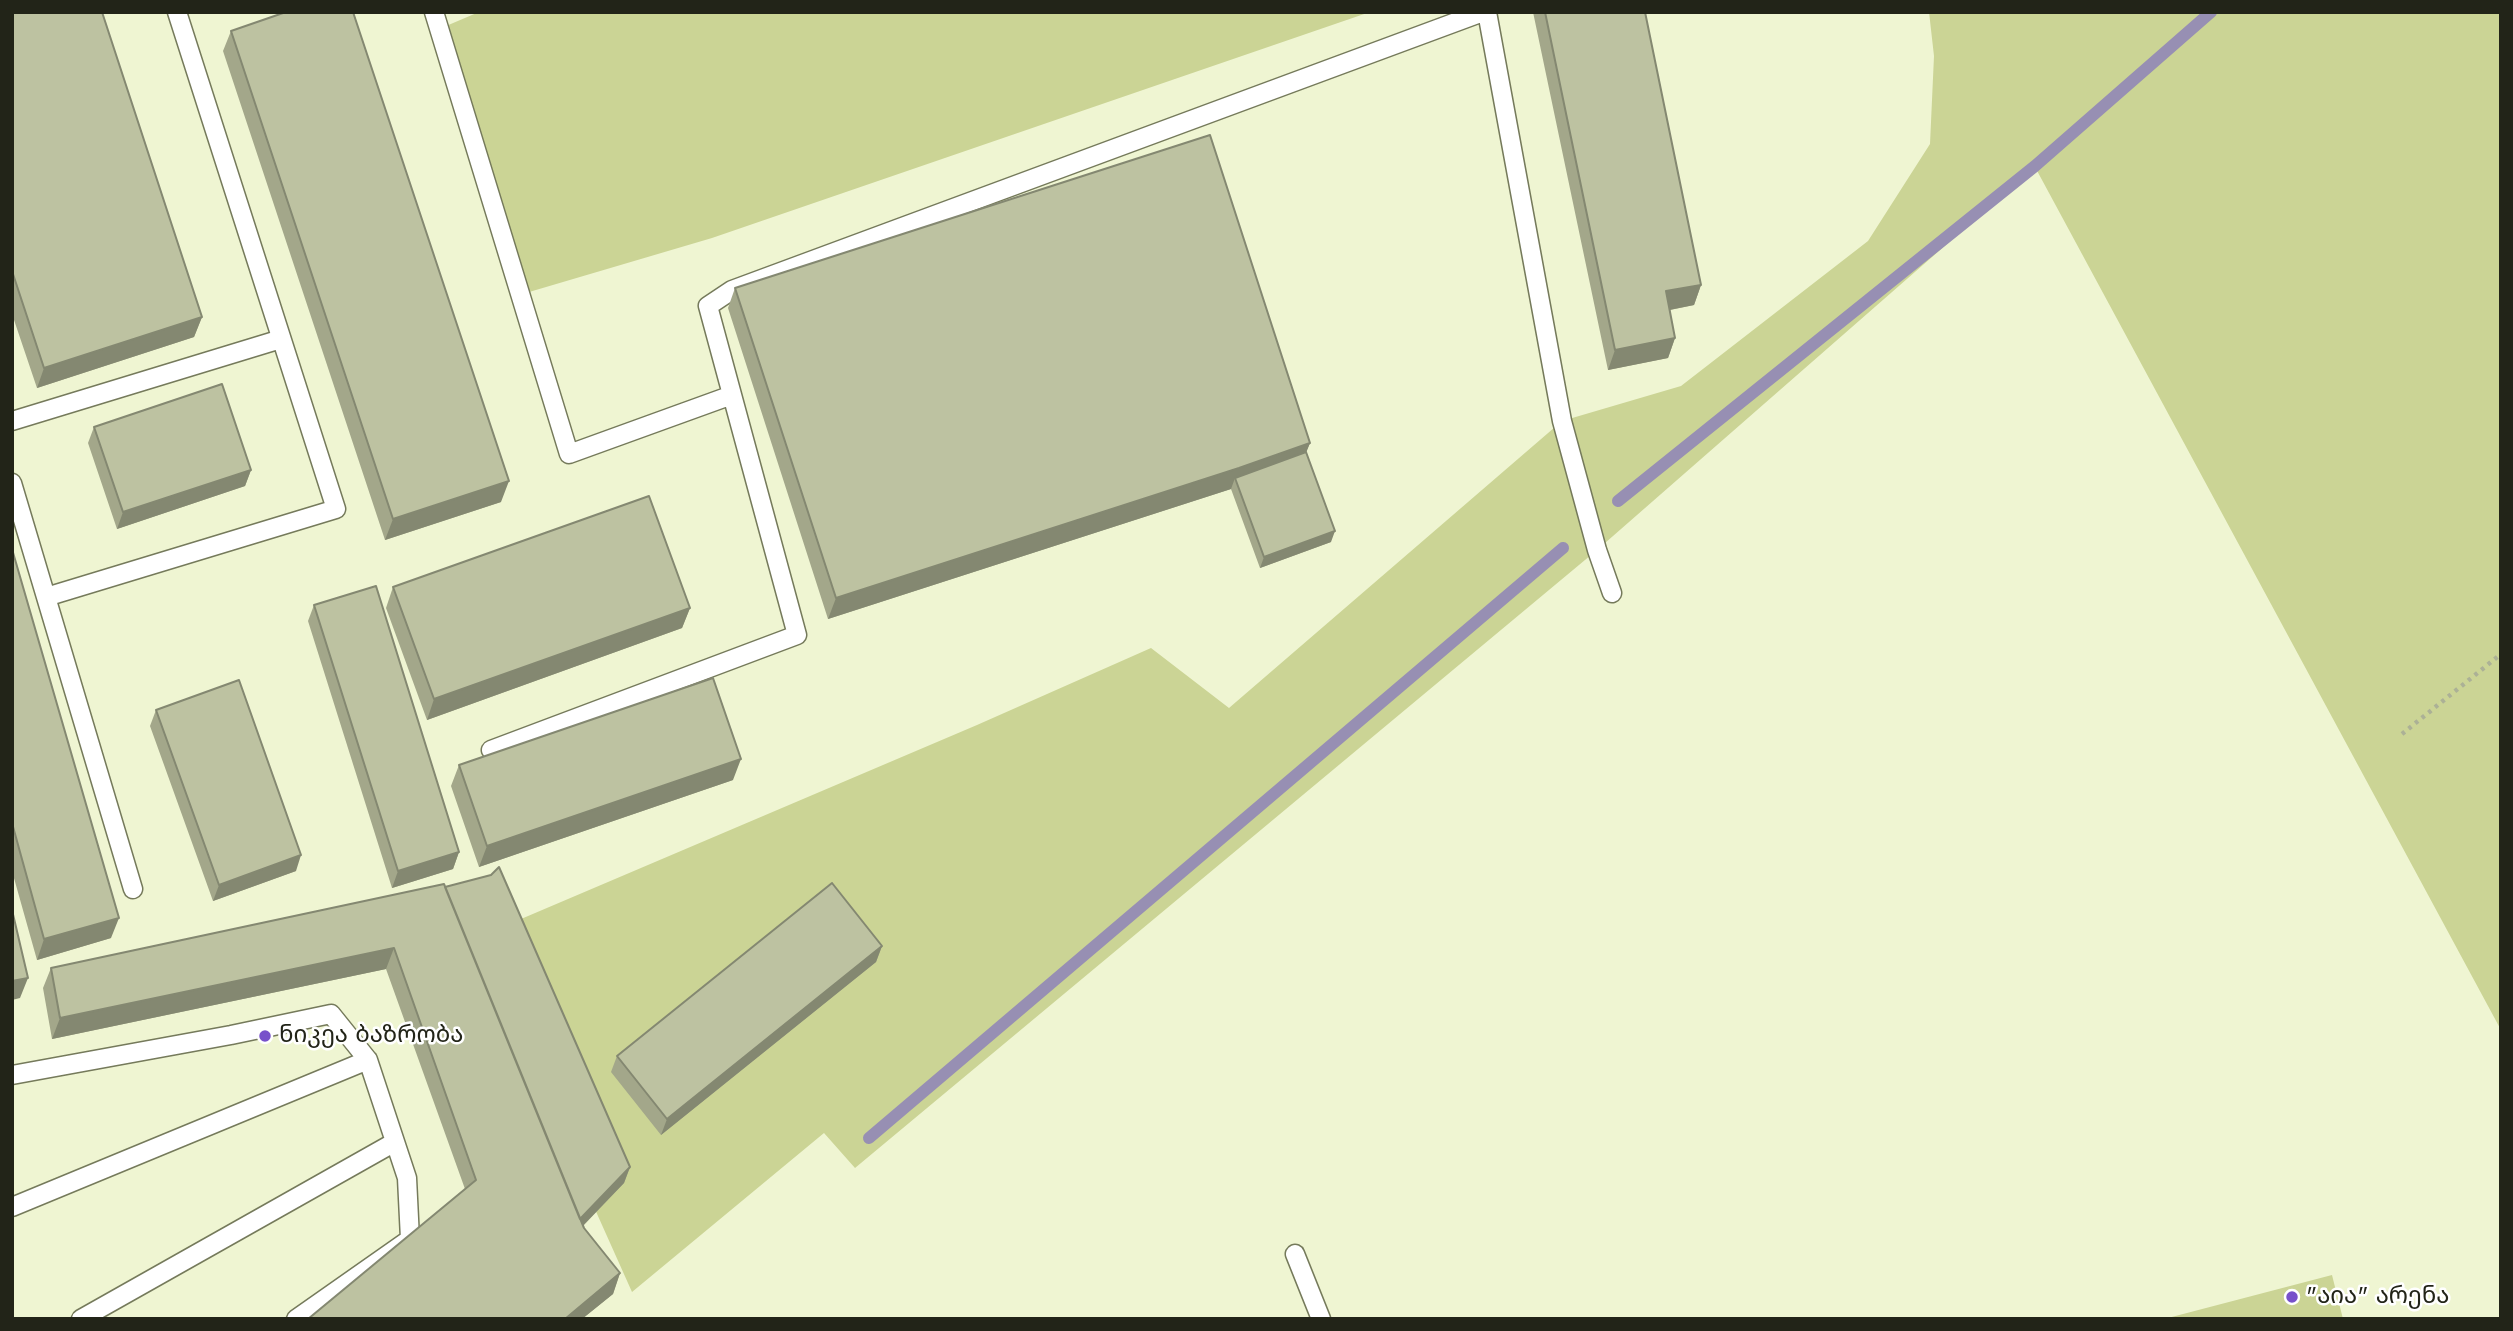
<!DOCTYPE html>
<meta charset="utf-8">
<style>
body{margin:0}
#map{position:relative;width:2513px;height:1331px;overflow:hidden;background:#eff5d2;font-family:Jost,sans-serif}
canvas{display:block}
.frame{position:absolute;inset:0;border:14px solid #222418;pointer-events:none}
</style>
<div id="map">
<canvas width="2513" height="1331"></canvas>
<div class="frame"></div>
</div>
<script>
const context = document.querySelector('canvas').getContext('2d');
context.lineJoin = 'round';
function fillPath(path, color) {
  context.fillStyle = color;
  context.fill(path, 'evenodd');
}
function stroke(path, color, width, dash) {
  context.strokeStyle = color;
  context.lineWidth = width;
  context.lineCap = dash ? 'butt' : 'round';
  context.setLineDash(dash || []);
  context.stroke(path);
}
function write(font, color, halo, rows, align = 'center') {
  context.font = font + ' Jost,"Noto Sans Georgian",sans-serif';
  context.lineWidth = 5;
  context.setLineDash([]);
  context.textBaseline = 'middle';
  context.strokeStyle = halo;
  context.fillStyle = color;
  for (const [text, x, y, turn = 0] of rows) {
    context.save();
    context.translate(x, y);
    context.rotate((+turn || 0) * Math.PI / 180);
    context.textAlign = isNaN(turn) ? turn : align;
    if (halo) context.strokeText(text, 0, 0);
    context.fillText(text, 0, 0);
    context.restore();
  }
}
fillPath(new Path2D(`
 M479 12H1370L712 238 519 295 439 29Z
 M1929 12H2501V1030L2035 167 1597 550 855 1168 824 1133 632 1292 474 939 977 725 1151 648 1229 708 1562 421 1681 386 1868 241 1930 144 1934 56Z
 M2332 1275 2343 1319H2164Z`), '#cbd495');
stroke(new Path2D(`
 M1618 501 2035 166 2211 12
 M869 1138 1563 548`), '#978fb3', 12);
const lane = new Path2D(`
 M434 12 569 454 732 395
 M1487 12 1562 421 1597 550 1612 593
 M12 421 281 339
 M12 483 133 889
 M46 597 336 509 177 12
 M491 750 797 635 708 306 732 290 1483 12
 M12 1075 231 1035 331 1014 368 1060 407 1178 410 1239 296 1319
 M12 1207 368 1060
 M1295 1254 1321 1319
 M81 1319 395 1142`);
stroke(lane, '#757a5b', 21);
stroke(new Path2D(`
 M2402 734 2501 654`), '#acb196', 4.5, [3.5, 5]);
stroke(lane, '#fff', 18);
fillPath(new Path2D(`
 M12 12 202 317 194 337 37 388 12 314Z
 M1533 12H1645L1701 285 1694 305 1670 310 1675 338 1668 358 1608 370Z
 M231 31 501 502 385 540 223 51Z
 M735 288 1310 443 1306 452 1331 542 1260 568 1231 489 828 619 728 308Z
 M94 427 251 470 245 486 117 529 88 443Z
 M12 549 111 938 37 960 12 871Z
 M393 587 690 608 682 628 427 720 386 608Z
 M314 605 459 852 453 869 392 888 308 621Z
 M156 710 296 871 213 901 150 726Z
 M459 765 733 780 479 867 451 786Z
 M445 887 630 1167 624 1183 583 1226 620 1273 613 1294 582 1319H308L465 1189 386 969 52 1039 43 988 51 968Z
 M882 946 876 962 661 1135 611 1072 617 1056Z`), '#a3a78a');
fillPath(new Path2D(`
 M1701 285 1694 305 1659 312 1666 291Z
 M202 317 194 337 37 388 44 368Z
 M1675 338 1668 358 1608 370 1615 350Z
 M1310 443 1302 463 1235 478 1231 489 828 619 836 598Z
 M251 470 245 486 117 529 123 512Z
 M509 481 501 502 385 540 393 519Z
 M1335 531 1331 542 1260 568 1264 557Z
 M690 608 682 628 427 720 434 699Z
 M741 759 733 780 479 867 487 846Z
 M459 852 453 869 392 888 398 871Z
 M301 855 296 871 213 901 219 885Z
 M119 918 111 938 37 960 44 939Z
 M882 946 876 962 661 1135 667 1119Z
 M394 948 386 969 52 1039 60 1018Z
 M28 978 20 998 12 1000V981Z
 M630 1167 624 1183 572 1237 578 1221Z
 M620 1273 613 1294 582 1319H565Z`), '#848871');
const building = new Path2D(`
 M12 12H102L202 317 44 368 12 271Z
 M286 12H353L509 481 393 519 231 31Z
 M1545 12H1645L1701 285 1666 291 1675 338 1615 350Z
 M1210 135 1310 443 1239 468 836 598 735 288Z
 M222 384 251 470 123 512 94 427Z
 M1306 452 1335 531 1264 557 1235 478Z
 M649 496 690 608 434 699 393 587Z
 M12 549 119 918 44 939 12 823Z
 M376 586 459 852 398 871 314 605Z
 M713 678 741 759 487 846 459 765Z
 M239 680 301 855 219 885 156 710Z
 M499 867 630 1167 580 1219 445 887 491 875Z
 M832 883 882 946 667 1119 617 1056Z
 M444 884 584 1228 620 1273 565 1319H308L476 1180 394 948 60 1018 51 968Z
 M12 910 28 978 12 981Z`);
fillPath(building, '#bdc2a1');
stroke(building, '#848871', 2);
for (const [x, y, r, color] of [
 [265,1036,7,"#7751ca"],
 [2292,1297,7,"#7751ca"]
]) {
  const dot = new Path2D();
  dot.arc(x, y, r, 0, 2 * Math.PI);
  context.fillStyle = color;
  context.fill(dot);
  stroke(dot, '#fff', 2.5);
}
write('24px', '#222418', '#fff', [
 ["ნიკეა ბაზრობა",279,1036],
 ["\"აია\" არენა",2306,1297]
], 'left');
</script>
